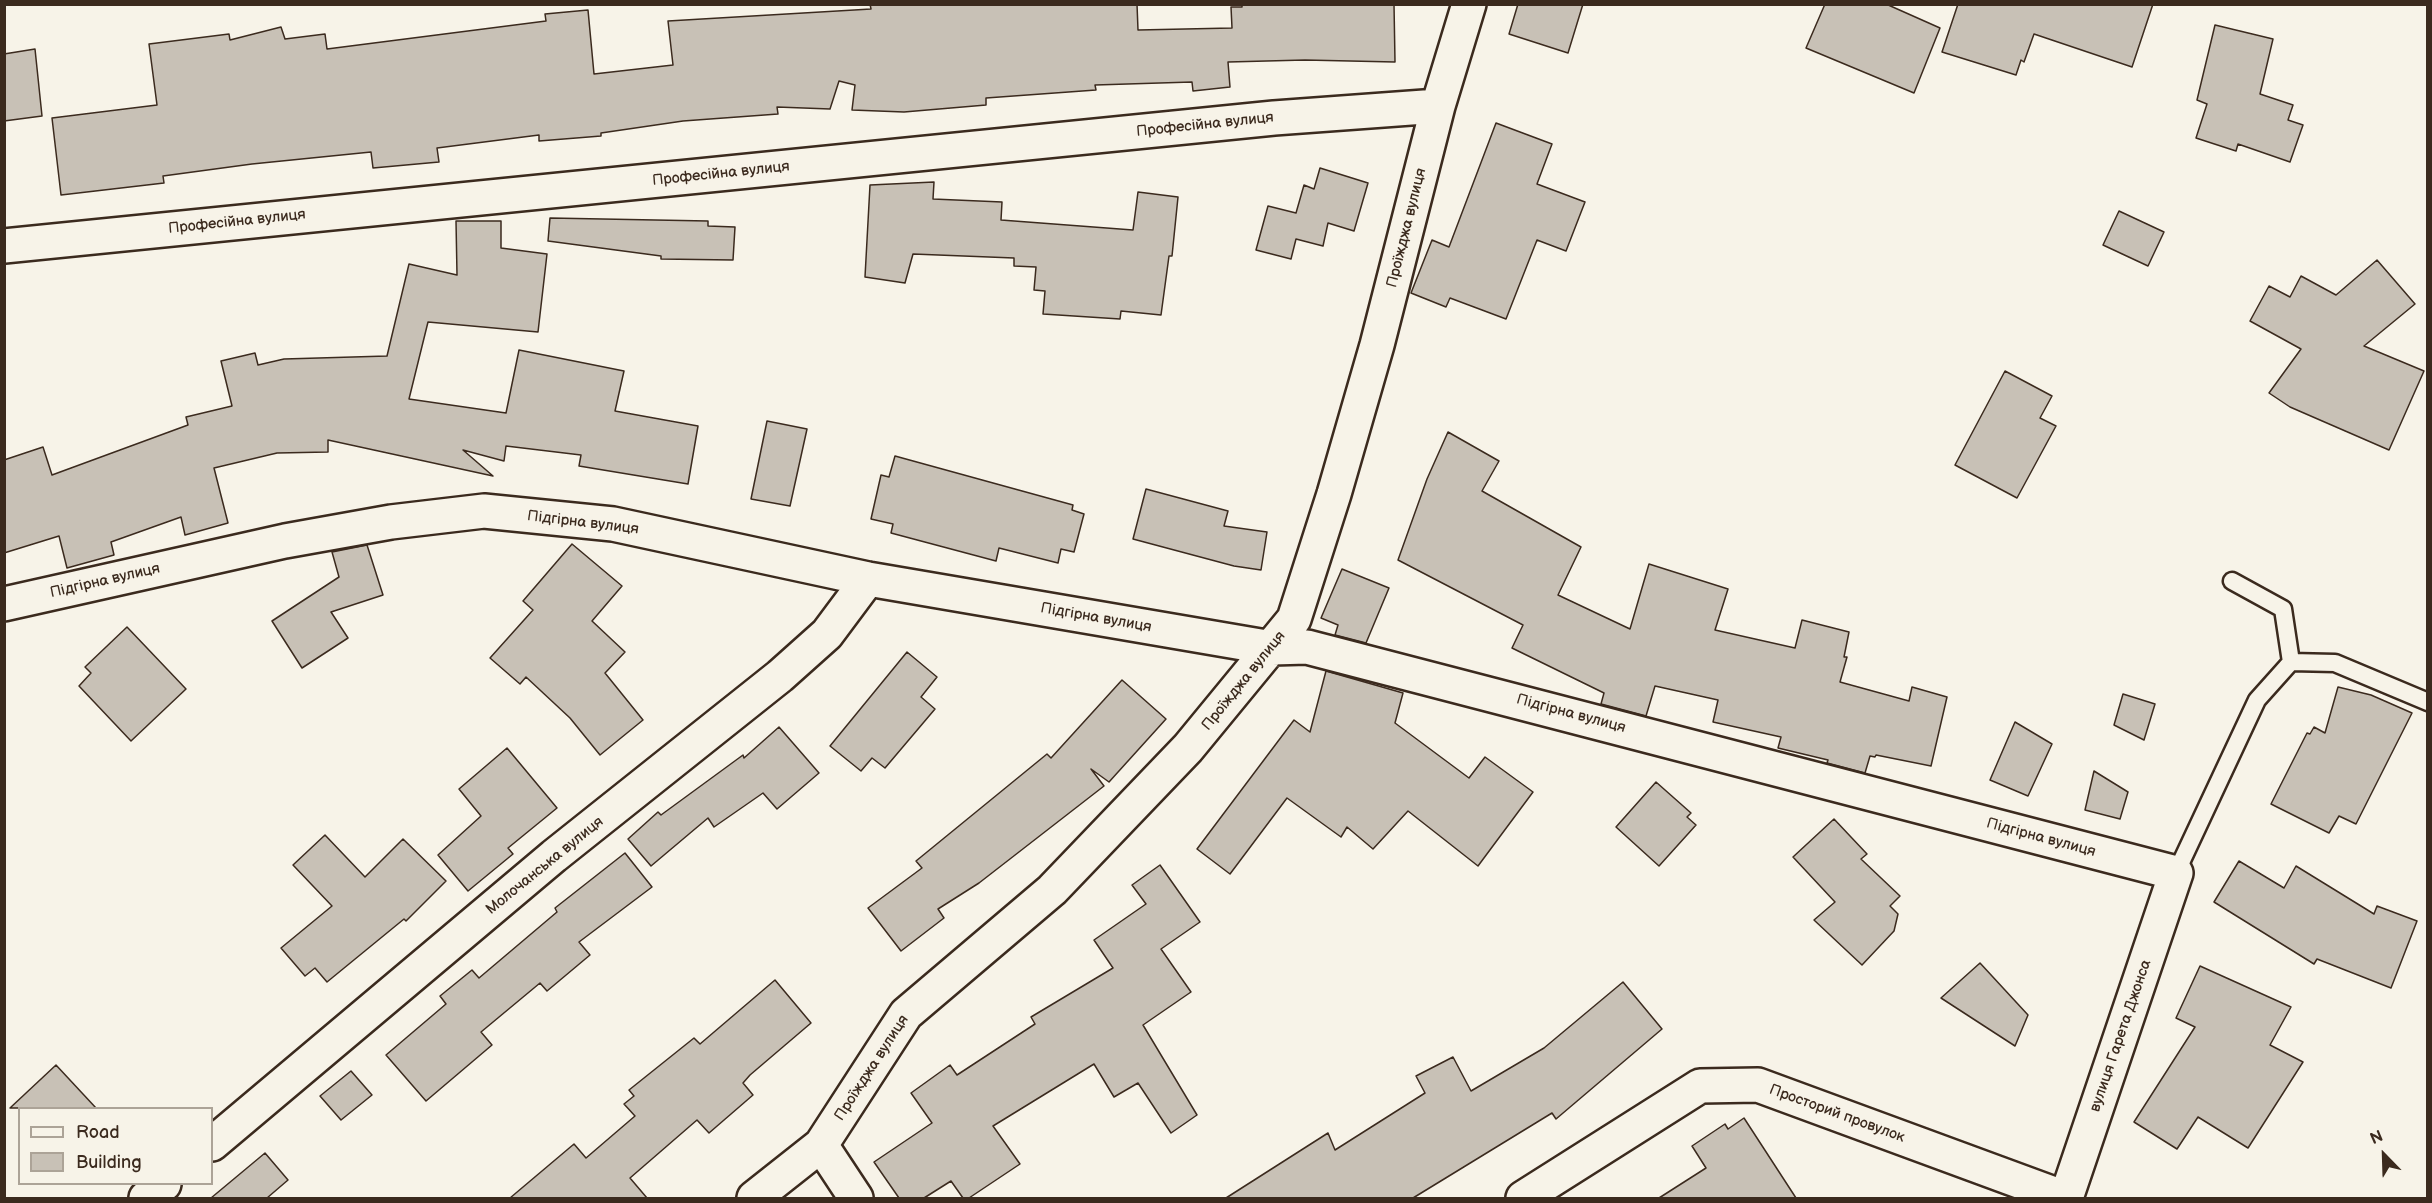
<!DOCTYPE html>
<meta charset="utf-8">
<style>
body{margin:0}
#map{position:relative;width:2432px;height:1203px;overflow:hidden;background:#f7f3e8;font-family:"Balsamiq Sans",sans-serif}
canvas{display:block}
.frame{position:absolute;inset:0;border:6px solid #3b2a1e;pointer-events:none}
.legend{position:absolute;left:18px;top:1107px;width:195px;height:78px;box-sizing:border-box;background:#f7f3e8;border:2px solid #aca397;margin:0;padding:8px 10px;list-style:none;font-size:18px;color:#3b2a1e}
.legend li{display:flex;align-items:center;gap:12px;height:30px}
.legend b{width:30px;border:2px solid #aca397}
.north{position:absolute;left:2354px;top:1125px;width:60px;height:60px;-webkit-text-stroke:4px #f7f3e8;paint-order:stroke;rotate:337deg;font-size:16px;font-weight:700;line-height:24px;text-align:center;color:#3b2a1e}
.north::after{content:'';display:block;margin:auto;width:21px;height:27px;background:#3b2a1e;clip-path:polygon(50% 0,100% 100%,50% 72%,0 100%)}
</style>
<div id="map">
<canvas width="2432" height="1203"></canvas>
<div class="frame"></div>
<ul class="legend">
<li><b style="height:8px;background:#f7f3e8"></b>Road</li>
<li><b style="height:16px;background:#c8c1b6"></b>Building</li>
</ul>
<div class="north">N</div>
</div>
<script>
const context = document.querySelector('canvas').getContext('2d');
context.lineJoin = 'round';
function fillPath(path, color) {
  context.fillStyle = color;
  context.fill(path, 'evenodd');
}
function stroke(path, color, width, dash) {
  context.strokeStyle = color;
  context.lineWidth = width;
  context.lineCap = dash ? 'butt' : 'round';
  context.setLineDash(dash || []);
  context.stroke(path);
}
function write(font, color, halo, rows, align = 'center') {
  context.font = font + ' "Balsamiq Sans",sans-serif';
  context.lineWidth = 6;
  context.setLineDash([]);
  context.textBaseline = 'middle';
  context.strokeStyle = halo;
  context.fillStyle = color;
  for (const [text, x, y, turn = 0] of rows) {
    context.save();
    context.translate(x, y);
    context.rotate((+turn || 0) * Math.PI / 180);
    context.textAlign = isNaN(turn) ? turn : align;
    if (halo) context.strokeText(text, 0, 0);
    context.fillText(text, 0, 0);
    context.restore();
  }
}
const building = new Path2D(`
 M870 4H1137L1138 30 1232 28 1231 7H1242V4H1394L1395 62 1305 60 1228 62 1230 87 1193 91 1192 82 1095 85 1096 90 986 98V105L904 112 852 110 855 85 839 81 830 109 777 107 778 114 683 121 601 133V136L539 141V135L437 148 439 162 373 168 371 152 252 164 163 176 164 183 61 195 52 118 157 105 149 44 229 34 230 40 281 27 285 39 325 34 327 49 546 21 545 14 588 10 594 74 673 65 668 21 871 9Z
 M1518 4H1583L1568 53 1509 34Z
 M1825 4H1886L1940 28 1914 93 1806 48Z
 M1958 4H2153L2132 67 2034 34 2024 62 2021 60 2016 75 1942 52Z
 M2215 25 2273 39 2260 94 2293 105 2288 120 2303 125 2290 162 2238 144 2236 151 2196 138 2207 104 2197 100Z
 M35 49 42 116 4 121V54Z
 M1496 123 1552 144 1537 184 1585 202 1566 251 1537 240 1506 319 1450 298 1446 307 1411 293 1432 240 1449 247Z
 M1320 168 1368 183 1354 231 1328 223 1323 246 1296 239 1291 259 1256 250 1268 206 1296 213 1304 185 1314 189Z
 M934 182 933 199 1002 202 1001 220 1133 230 1138 192 1178 197 1172 256H1169L1161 315 1121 311 1120 319 1043 314 1045 291 1034 290 1036 267 1014 266V258L913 254 905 283 865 277 870 185Z
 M2119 211 2164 232 2148 266 2103 245Z
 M550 218 708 221V226L735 227 733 260 661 259V256L548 241Z
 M456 221H501V248L547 254 538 332 428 322 409 399 506 413 519 350 624 371 615 411 698 426 688 484 579 466 581 455 506 446 504 461 463 450 493 476 328 440V452L277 453 214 468 228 523 185 535 181 517 111 542 114 555 67 568 59 536 4 553V460L43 447 52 475 188 425 186 417 232 406 221 361 255 353 258 365 284 359 387 356 409 264 457 275Z
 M2377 260 2415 304 2364 346 2424 371 2389 450 2290 407 2269 393 2301 349 2250 321 2269 286 2290 297 2301 276 2336 295Z
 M2005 371 2052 396 2040 418 2056 426 2017 498 1955 465Z
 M767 421 807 429 790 506 751 499Z
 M1448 432 1499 461 1482 491 1581 547 1558 595 1630 629 1649 564 1728 589 1715 630 1795 648 1802 620 1849 632 1844 657H1847L1840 682 1909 701 1912 687 1947 697 1931 766 1876 755 1875 757 1870 756 1865 773 1827 763 1828 760 1778 748 1781 737 1713 722 1718 700 1655 686 1646 716 1601 704 1604 693 1512 648 1523 625 1398 560 1427 479Z
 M895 456 1073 505 1072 510 1084 514 1074 552 1061 549 1058 563 999 548 996 561 891 533 893 524 871 519 881 475 889 477Z
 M1146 489 1228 511 1224 526 1267 532 1261 570 1234 566 1133 539Z
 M572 544 622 586 592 621 625 652 605 673 643 720 600 755 570 718 526 677 520 684 490 658 533 610 523 601Z
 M367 545 383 595 331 612 348 638 302 668 272 621 339 577 332 552Z
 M1342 569 1389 588 1366 643 1335 635 1338 625 1321 618Z
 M127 627 186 689 131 741 79 686 91 673 85 667Z
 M907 652 937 677 921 697 935 709 885 768 872 758 861 771 830 746Z
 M1326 671 1403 693 1395 723 1469 778 1485 757 1533 792 1478 866 1408 811 1373 849 1347 827 1341 837 1287 798 1230 874 1197 849 1294 720 1310 732Z
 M1122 680 1166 719 1109 782 1091 769 1104 786 979 883 938 909 944 918 901 951 868 908 922 868 916 861 1047 754 1051 758Z
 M2338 687 2371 695 2412 713 2356 824 2339 816 2329 833 2271 804 2307 733 2310 734 2314 727 2325 733Z
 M2123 694 2155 704 2144 740 2114 725Z
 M2015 722 2052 744 2028 796 1990 780Z
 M779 727 819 773 777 809 763 793 714 827 708 818 651 866 628 839 658 812 661 815 743 755 744 758Z
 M507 748 557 808 508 848 513 854 468 891 438 855 481 816 459 789Z
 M2094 771 2128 792 2120 819 2085 810Z
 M1656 782 1691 813 1687 817 1696 825 1659 866 1616 827Z
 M1834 819 1867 854 1861 859 1900 896 1890 906 1898 914 1894 931 1862 965 1814 920 1835 902 1793 857Z
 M325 835 365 877 403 839 446 881 406 921 404 919 327 982 315 968 305 976 281 948 332 906 293 865Z
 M625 853 652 887 579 942 590 955 547 991 540 983 481 1032 492 1045 426 1101 386 1055 446 1004 440 996 472 970 479 978 557 912 555 908Z
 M2239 861 2284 888 2296 866 2374 914 2377 906 2417 921 2391 988 2317 959 2314 964 2214 902Z
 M1160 865 1200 922 1161 949 1191 992 1143 1025 1197 1115 1171 1133 1138 1083 1114 1097 1094 1064 993 1126 1020 1164 969 1198H963L951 1181 924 1198H899L874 1162 932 1123 911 1093 950 1065 957 1075 1035 1024 1031 1017 1113 968 1094 940 1146 904 1132 885Z
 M1980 963 2028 1015 2015 1046 1941 998Z
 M2200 966 2291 1007 2270 1045 2303 1062 2248 1148 2198 1117 2177 1149 2134 1122 2195 1027 2176 1018Z
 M775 980 811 1023 750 1075 743 1083 753 1095 709 1133 697 1120 630 1178 647 1198H510L574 1144 586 1158 635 1116 624 1104 634 1096 629 1090 694 1038 700 1044Z
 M1623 982 1662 1029 1556 1119 1552 1113 1413 1198H1226L1328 1133 1335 1150 1425 1093 1416 1076 1453 1057 1471 1091 1544 1048Z
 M56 1065 96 1108H10Z
 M351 1071 372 1095 341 1120 320 1096Z
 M1744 1118 1796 1198H1659L1706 1168 1692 1146 1725 1124 1728 1129Z
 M265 1153 288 1180 267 1198H211Z`);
fillPath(building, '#c8c1b6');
stroke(building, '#3b2a1e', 1.5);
const service = new Path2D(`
 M2232 581 2283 609 2291 662
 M2176 873 2257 700 2291 662 2335 663 2428 702`);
const minor = new Path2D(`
 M4 246 1274 118 1438 106
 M4 604 285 541 391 522 484 511 613 524 868 579 1272 648 1307 647 2176 873 2066 1198
 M212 1144 554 856 780 676 827 634 868 579
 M821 1145 856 1198
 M146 1198 164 1184
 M754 1198 821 1145 906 1014 1052 890 1188 748 1294 619 1334 494 1377 345 1438 106 1469 4
 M1523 1198 1700 1086 1758 1085 2065 1198`);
stroke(service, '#3b2a1e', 21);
stroke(minor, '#3b2a1e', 38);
stroke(service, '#f7f3e8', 16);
stroke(minor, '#f7f3e8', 33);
write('15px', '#3b2a1e', '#f7f3e8', [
 ["Професійна вулиця",1205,125,-6],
 ["Професійна вулиця",721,174,-6],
 ["Професійна вулиця",237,222,-6],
 ["Проїжджа вулиця",1407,228,-76],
 ["Підгірна вулиця",583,523,7],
 ["Підгірна вулиця",105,581,-13],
 ["Підгірна вулиця",1096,618,10],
 ["Проїжджа вулиця",1244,681,-51],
 ["Підгірна вулиця",1571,714,15],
 ["Підгірна вулиця",2041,838,15],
 ["Молочанська вулиця",545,866,-39],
 ["вулиця Гарета Джонса",2121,1036,-71],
 ["Проїжджа вулиця",872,1068,-57],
 ["Просторий провулок",1837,1114,20]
]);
</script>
